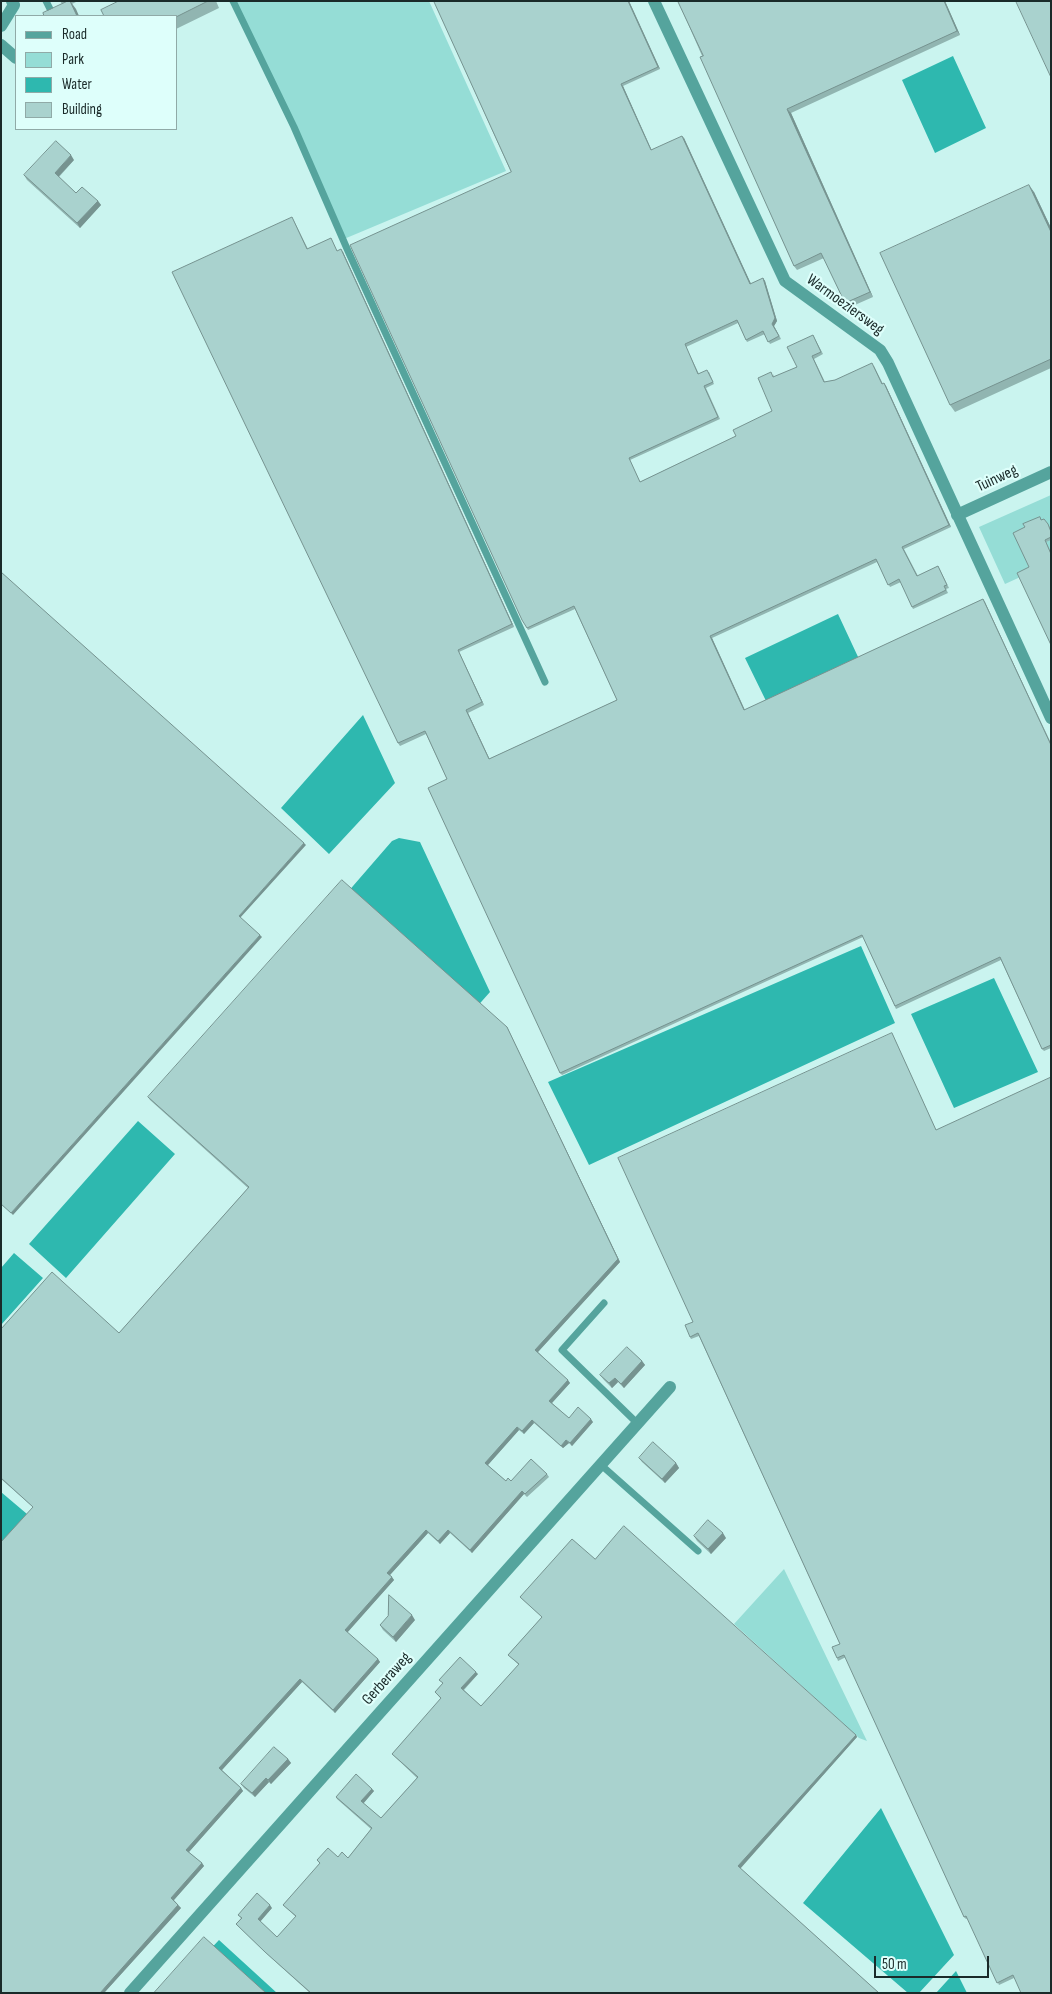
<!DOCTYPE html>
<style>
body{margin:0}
#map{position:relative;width:1052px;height:1994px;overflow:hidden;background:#caf4ef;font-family:"Sofia Sans Condensed",sans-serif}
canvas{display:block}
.frame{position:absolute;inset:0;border:2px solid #1a2a29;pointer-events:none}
.legend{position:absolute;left:15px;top:15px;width:162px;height:115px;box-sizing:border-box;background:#defffb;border:1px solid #90aaa7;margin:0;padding:6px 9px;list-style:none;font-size:15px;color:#1a2a29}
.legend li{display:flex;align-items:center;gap:10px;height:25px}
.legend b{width:25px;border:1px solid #90aaa7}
.scale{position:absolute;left:874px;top:1956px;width:115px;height:22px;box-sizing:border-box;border:2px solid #1a2a29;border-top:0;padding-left:6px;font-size:15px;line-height:18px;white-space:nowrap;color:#1a2a29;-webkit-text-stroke:4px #defffb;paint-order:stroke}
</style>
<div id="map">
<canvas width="1052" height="1994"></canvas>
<div class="frame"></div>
<ul class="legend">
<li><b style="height:6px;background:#55a49d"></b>Road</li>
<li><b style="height:14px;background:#95ddd6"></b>Park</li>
<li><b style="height:14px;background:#2eb8af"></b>Water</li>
<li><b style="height:14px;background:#a9d2ce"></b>Building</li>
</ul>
<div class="scale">50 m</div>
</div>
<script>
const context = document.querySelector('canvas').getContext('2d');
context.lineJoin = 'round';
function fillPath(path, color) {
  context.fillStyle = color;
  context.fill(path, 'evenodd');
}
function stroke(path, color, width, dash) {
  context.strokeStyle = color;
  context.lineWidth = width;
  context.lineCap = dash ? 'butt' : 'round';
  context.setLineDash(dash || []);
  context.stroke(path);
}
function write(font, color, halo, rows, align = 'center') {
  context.font = font + ' "Sofia Sans Condensed",sans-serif';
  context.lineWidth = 4.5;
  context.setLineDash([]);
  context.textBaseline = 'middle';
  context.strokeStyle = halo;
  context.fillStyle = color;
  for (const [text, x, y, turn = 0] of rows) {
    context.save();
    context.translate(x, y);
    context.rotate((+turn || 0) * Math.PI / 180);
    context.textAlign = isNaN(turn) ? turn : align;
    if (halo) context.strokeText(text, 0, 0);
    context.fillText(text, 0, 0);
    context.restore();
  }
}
fillPath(new Path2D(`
 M233 1H429L506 171 344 239Z
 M1051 495V563L1005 584 979 527Z
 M784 1569 867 1741 859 1738 734 1624Z`), '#95ddd6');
fillPath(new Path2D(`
 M953 56 986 128 935 153 902 80Z
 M838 614 859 659 768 705 745 658Z
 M363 715 395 783 329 854 281 808Z
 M399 838 420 842 490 992 442 1046 314 931 392 841Z
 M861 946 895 1023 589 1165 548 1082Z
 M994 978 1038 1072 954 1108 911 1014Z
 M138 1121 175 1154 66 1278 29 1244Z
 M14 1253 43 1278 1 1325V1268Z
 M1 1492 27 1514 1 1544Z
 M881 1808 954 1955 919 1993H908L803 1903Z
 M219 1940 277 1993H206L186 1975Z
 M956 1971 967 1993H936Z`), '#2eb8af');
stroke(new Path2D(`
 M46 1 51 11
 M233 1 294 127 348 251 545 682
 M604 1303 562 1350 637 1423
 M600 1464 698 1551`), '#55a49d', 7);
stroke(new Path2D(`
 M654 1 785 281 880 350 888 363 1051 718
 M1 26 14 5 12 1
 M1 45 16 58
 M957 515 1051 472
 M130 1993 670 1387`), '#55a49d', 12);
fillPath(new Path2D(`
 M60 1H78L72 4 79 16H44L62 4Z
 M119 1H216L219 8 176 29V16Z
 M434 1H629L660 69 623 86 651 150 684 138 751 284 763 278 765 281 777 321 774 326 781 339 770 344 765 334 747 342 738 323 686 347 699 374 709 372 714 384 706 388 720 419 630 460 640 482 736 436 772 411 773 374 774 377 797 367 813 335 823 354 814 359 825 382 835 380 874 366 883 384 884 383 886 386 951 527 904 549 918 576 938 566 949 588 946 589 948 593 913 609 901 582 890 587 877 562 712 638 745 710 983 599 1051 743V1048L1044 1051 1042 1049 1001 960 896 1009 863 937 562 1075 560 1073 447 779 426 734 400 746 398 743 292 217 308 249 331 238 337 251 343 252 514 627 459 652 484 705 468 713 489 759 617 700 575 609 528 630 527 628 511 172Z
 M678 1H945L960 35 791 113 873 297 848 308 845 303 824 258 797 270 794 266Z
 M74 160 59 177 76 193 98 201 101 205 80 228 27 180 24 175Z
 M1034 192 1051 228V368L955 412 950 405Z
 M1041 519 1050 527 1051 529V540L1046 542 1051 552V645L1029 567Z
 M507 1027 620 1262 538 1352 570 1383 552 1403 569 1418 593 1422 572 1446 569 1443 563 1448 534 1423 524 1434 519 1430 488 1465 506 1481H511L547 1474 549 1477 527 1497 524 1494 472 1553 450 1533 440 1544 428 1533 390 1575 394 1580 347 1632 378 1659 380 1662 335 1713 302 1682 222 1770 241 1788 243 1791 189 1852 202 1863 204 1866 174 1900 181 1908 104 1993 33 1507 1 1479V1329L119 1333 248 1188 150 1100 148 1097Z
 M892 1033 936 1130 1014 1978 999 1985 968 1918 966 1919 964 1917 846 1657 838 1661 837 1658 840 1644 699 1336 691 1339 690 1337 693 1322Z
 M642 1361 645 1365 624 1388 618 1382 612 1388 604 1380 600 1375Z
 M639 1458 676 1463 679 1468 665 1483 642 1462Z
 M694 1536 726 1538 711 1554 697 1541Z
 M595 1559 856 1735 857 1737 740 1868 879 1993H310L267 1954 238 1926 236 1924 241 1918 238 1915 272 1908 260 1921 277 1937 296 1917 283 1905 320 1864 317 1860 338 1857 348 1858 371 1829 337 1799 336 1797 372 1789 374 1791 363 1803 381 1818 417 1778 392 1754 441 1699 435 1692 443 1683 439 1680 478 1674 464 1690 481 1706 519 1665 508 1655 542 1617 520 1597Z
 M415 1620 396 1642 383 1630 380 1625Z
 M288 1759 291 1763 271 1784 269 1782 255 1797 244 1788 241 1784Z`), '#91b5b1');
fillPath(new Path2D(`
 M70 1 76 9 79 16H77Z
 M628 1H629L660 69 658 67Z
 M944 1H945L960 35 957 31Z
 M621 84 623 86 653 153 651 150Z
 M787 109 791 113 873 297 870 292Z
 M682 136 684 138 752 286 750 284Z
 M71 155 74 160 58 177 55 173Z
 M1029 185 1034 192 1051 228V232Z
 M98 201 101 205 80 228 77 223Z
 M341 249 343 252 514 627 512 624Z
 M763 278 765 281 777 321 774 326 781 339 772 324Z
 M884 383 886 386 951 527 949 525Z
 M983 599 985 602 1051 745Z
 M710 636 712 638 746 713 744 710Z
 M458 650 459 652 484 705 482 702Z
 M466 710 468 713 491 762 489 759Z
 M304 843 306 845 240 918 239 916Z
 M260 935 262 937 13 1215 11 1213Z
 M507 1027 620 1262 537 1353 535 1350Z
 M642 1361 645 1365 624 1388 621 1384Z
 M615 1378 618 1382 612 1388 609 1383Z
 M568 1380 570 1383 551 1404 549 1401Z
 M591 1419 593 1422 572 1446 570 1443Z
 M532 1420 534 1423 524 1434 522 1431Z
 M517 1427 519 1430 487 1466 485 1463Z
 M566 1440 569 1443 563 1448 561 1446Z
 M676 1463 679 1468 665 1483 662 1479Z
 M522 1491 524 1494 472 1553 470 1550Z
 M426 1530 428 1533 389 1576 387 1573Z
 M448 1530 450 1533 440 1544 438 1541Z
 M723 1533 726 1538 711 1554 708 1549Z
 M392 1577 394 1580 347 1633 345 1630Z
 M412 1615 415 1620 396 1642 393 1637Z
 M378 1659 380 1662 335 1713 333 1710Z
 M476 1672 478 1674 463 1690 461 1688Z
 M300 1679 302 1682 221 1771 219 1768Z
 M856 1735 857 1737 740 1869 738 1866Z
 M288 1759 291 1763 271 1784 268 1780Z
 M266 1778 269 1782 255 1797 252 1793Z
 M241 1788 243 1791 188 1853 186 1850Z
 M372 1789 374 1791 363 1804 361 1801Z
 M202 1863 204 1866 173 1901 171 1898Z
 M178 1905 181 1908 104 1993H100Z
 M270 1905 272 1908 260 1922 258 1919Z`), '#769390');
const building = new Path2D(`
 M68 1H70L77 16H44L43 13Z
 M119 1H208L176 17V16H103H104L101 10Z
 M434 1H628L658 67 621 84 651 150 682 136 750 284 763 278 775 318 772 324 779 336 768 342 763 331 746 340 737 320 685 344 698 374 707 370 713 382 704 386 718 417 629 458 640 482 736 436 733 430 772 411 758 378 771 372 773 377 797 367 787 347 813 335 821 352 812 356 824 382 835 380 872 363 882 384 884 383 949 525 902 547 917 576 938 566 947 585 944 586 946 590 912 607 899 579 888 585 876 559 710 636 744 710 983 599 1051 745V1045L1042 1049 1000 957 895 1006 862 935 560 1073 428 788 447 779 425 731 398 743 172 272 292 217 307 249 331 238 337 251 341 249 512 624 458 650 482 702 466 710 489 759 617 700 574 606 527 628 522 620 350 245 511 172Z
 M678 1H944L957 31 787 109 870 292 845 303 821 253 794 266 700 57 703 56Z
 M1016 1H1051V77Z
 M56 141 71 155 55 173 76 193 82 187 98 201 77 223 24 175Z
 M1029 185 1051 232V359L950 405 880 253Z
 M1040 517 1041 520 1044 519 1048 524 1051 532V537L1045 540 1051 554V645L1017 573 1029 567 1013 533 1025 527 1023 524Z
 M1 572 304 843 239 916 260 935 11 1213 1 1204Z
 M342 880 507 1027 618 1259 535 1350 568 1380 549 1401 569 1418 578 1407 591 1419 570 1443 566 1440 561 1446 532 1420 522 1431 517 1427 485 1463 506 1481 508 1478 511 1481 531 1459 547 1474 525 1494 522 1491 470 1550 448 1530 438 1541 426 1530 387 1573 392 1577 345 1630 378 1659 333 1710 300 1679 219 1768 241 1788 186 1850 202 1863 171 1898 178 1905 100 1993H1V1542L33 1507 1 1478V1329L52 1272 119 1333 249 1187 148 1097Z
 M892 1033 936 1130 1051 1077V1993H1021L1013 1975 997 1983 966 1916 964 1917 844 1655 837 1658 832 1647 840 1644 698 1333 690 1337 685 1325 693 1322 618 1158Z
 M627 1347 642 1361 621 1384 615 1378 609 1383 600 1375Z
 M653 1442 676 1463 662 1479 639 1458Z
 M708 1520 723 1533 708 1549 694 1536Z
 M624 1526 856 1735 738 1866 879 1993H311L265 1952 236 1924 242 1918 238 1915 257 1893 270 1905 258 1919 277 1937 296 1916 283 1905 320 1863 317 1860 328 1848 338 1857 342 1852 348 1858 372 1828 336 1797 356 1774 372 1789 361 1801 381 1818 418 1777 392 1754 441 1698 435 1692 443 1683 439 1680 460 1657 476 1672 461 1688 481 1706 519 1664 508 1655 542 1617 520 1597 572 1539 595 1559Z
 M389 1595 412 1615 393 1637 380 1625 388 1616Z
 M274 1747 288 1759 268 1780 266 1778 252 1793 241 1784Z
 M204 1937 266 1993H154Z`);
fillPath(building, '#a9d2ce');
stroke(building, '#769390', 1);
write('16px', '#1a2a29', '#defffb', [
 ["Warmoeziersweg",845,305,36],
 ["Tuinweg",997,479,-25],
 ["Gerberaweg",387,1679,-48]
]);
</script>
